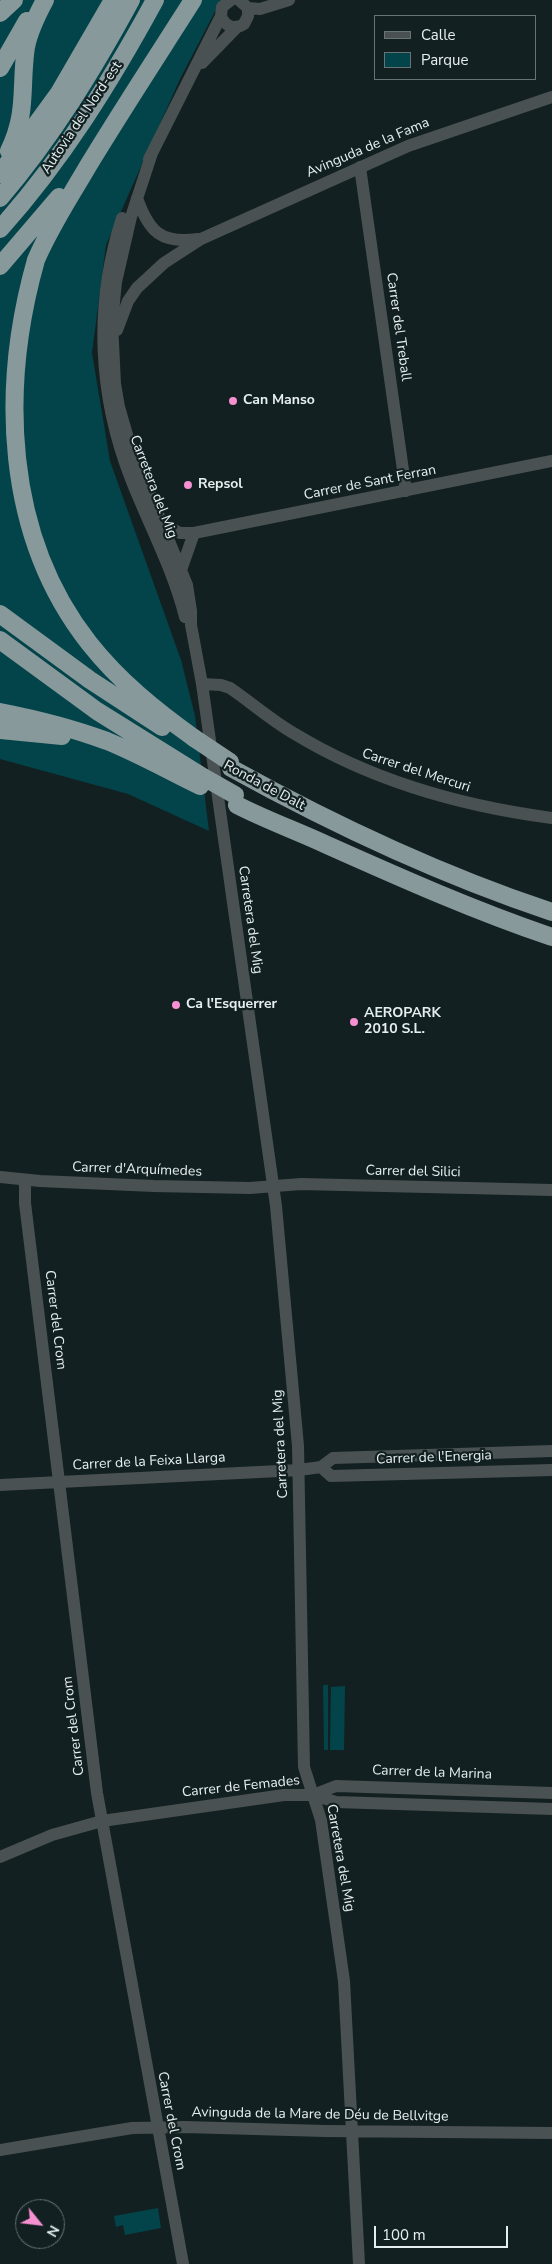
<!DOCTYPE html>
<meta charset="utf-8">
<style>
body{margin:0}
#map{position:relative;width:552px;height:2264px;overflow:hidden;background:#122022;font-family:"Nunito Sans",sans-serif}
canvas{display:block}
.legend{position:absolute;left:374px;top:15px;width:162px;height:65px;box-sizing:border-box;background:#122022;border:1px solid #677374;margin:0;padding:6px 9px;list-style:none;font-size:15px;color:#e6eff0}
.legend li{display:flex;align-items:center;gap:10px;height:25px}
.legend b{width:25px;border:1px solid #677374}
.north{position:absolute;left:15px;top:2199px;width:50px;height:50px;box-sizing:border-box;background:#122022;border:1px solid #677374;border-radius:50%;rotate:119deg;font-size:14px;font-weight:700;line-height:20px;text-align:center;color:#e6eff0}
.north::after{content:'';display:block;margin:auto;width:18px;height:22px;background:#f690d0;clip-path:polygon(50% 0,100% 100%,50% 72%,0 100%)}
.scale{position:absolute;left:374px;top:2226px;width:134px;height:22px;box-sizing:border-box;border:2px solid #e6eff0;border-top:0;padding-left:6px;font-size:15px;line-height:18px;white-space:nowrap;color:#e6eff0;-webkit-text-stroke:4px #122022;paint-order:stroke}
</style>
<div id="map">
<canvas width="552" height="2264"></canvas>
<ul class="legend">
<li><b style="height:6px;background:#4a5152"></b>Calle</li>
<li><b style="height:14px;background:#02444a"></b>Parque</li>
</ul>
<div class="north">N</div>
<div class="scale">100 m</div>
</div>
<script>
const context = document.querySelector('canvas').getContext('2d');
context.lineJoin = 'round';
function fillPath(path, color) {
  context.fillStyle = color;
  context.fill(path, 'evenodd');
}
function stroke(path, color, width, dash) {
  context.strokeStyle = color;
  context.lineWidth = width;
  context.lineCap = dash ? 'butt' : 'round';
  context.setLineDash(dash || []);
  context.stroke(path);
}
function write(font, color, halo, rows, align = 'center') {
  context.font = font + ' "Nunito Sans",sans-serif';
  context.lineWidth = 4.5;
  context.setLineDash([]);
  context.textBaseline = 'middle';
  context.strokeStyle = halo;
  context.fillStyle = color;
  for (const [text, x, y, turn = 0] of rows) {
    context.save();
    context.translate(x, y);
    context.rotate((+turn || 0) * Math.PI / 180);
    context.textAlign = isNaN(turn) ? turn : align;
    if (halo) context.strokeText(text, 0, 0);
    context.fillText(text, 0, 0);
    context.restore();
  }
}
fillPath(new Path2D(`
 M0 0H221L180 79 106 245 92 353 110 461 181 660 195 716 209 831 128 794 0 759Z
 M323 1685H328V1750H324Z
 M345 1686 344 1750H330L331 1687Z
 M158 2208 161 2228 125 2235 123 2225 116 2227 114 2216Z`), '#02444a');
stroke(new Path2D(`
 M231 0 222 7 221 16C225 27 235 30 244 24L248 16V8L239 0
 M248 8 260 9 289 0
 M202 63 237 27
 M152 153 131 217 116 282 112 322 115 384 119 407 130 445 187 585 191 611V625L202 684 276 1206 298 1446 304 1767 321 1820 344 1981 359 2264
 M149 159 221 16
 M360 167 406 491
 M137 198C149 232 161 244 198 239
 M122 218C94 304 98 395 131 479 149 525 173 569 185 617
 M117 330 128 301 137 288 164 263 201 239 408 146 552 97
 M161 523 180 533H194L552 461
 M180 573 194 533
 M202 684 221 685 230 688C252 703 272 721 295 734 374 782 461 806 552 818
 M0 1177 40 1181 154 1186 250 1188 301 1184 552 1190
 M25 1180V1203L97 1793 183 2264
 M321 1467 331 1476 552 1470
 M0 1485 299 1470 321 1467 333 1458 552 1451
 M313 1795 336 1786 552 1793
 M0 1857 52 1835 102 1821 284 1795H313L336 1802 552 1809
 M0 2150 132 2128 185 2127 325 2131 552 2133`), '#4a5152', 12);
stroke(new Path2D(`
 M193 0C158 55 122 110 88 166 70 197 50 227 36 260 0 387 4 535 89 643 119 681 155 710 194 738
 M0 13 14 0
 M0 68 27 21
 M9 151C28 112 20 86 26 47 29 31 37 15 45 0
 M0 174 59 93 113 0
 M0 198C52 137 93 70 131 0
 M0 229C62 160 111 81 155 0
 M0 266 59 197
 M0 614 90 680 162 727
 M0 640 97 711 198 774
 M0 712C36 719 72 728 107 741 139 754 169 771 200 786
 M0 730 62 736
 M231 768C334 825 441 875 552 912
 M237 805C266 820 297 831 327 845 401 878 475 911 552 937`), '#87999b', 18);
stroke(new Path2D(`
 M194 738 230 762
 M198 774 235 795`), '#87999b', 18);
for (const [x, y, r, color] of [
 [233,401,5,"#f690d0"],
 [188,485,5,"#f690d0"],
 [176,1005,5,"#f690d0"],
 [354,1022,5,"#f690d0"]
]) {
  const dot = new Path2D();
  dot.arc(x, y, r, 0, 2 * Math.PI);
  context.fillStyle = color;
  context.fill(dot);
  stroke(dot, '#122022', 2);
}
write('14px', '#e6eff0', '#122022', [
 ["Autovia del Nord-est",82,118,-56],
 ["Avinguda de la Fama",368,148,-23],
 ["Carrer del Treball",398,327,82],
 ["Carrer de Sant Ferran",370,483,-11],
 ["Carretera del Mig",153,487,69],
 ["Carrer del Mercuri",416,771,18],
 ["Ronda de Dalt",264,786,28],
 ["Carretera del Mig",250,920,82],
 ["Carrer d'Arquímedes",137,1170,2],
 ["Carrer del Silici",413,1172,1],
 ["Carrer del Crom",55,1320,83],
 ["Carretera del Mig",281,1444,-93],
 ["Carrer de l'Energia",434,1458,-2],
 ["Carrer de la Feixa Llarga",149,1462,-3],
 ["Carrer del Crom",74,1726,-97],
 ["Carrer de la Marina",432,1773,2],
 ["Carrer de Femades",241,1787,-6],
 ["Carretera del Mig",340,1858,80],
 ["Avinguda de la Mare de Déu de Bellvitge",320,2115,1],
 ["Carrer del Crom",171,2121,79]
]);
write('bold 14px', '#e6eff0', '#122022', [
 ["Can Manso",243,401],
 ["Repsol",198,485],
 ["Ca l'Esquerrer",186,1005],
 ["AEROPARK",364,1014],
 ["2010 S.L.",364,1030]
], 'left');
</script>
